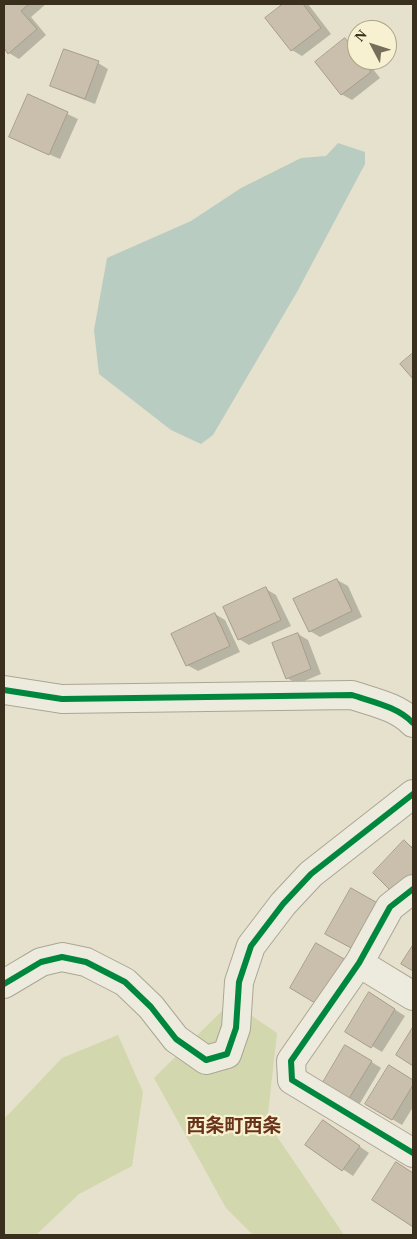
<!DOCTYPE html>
<meta charset="utf-8">
<style>
body{margin:0}
#map{position:relative;width:417px;height:1239px;overflow:hidden;background:#e6e1cc;font-family:"Times New Roman",serif}
canvas{display:block}
.frame{position:absolute;inset:0;border:5px solid #3a2e1c;pointer-events:none}
.north{position:absolute;left:347px;top:20px;width:50px;height:50px;box-sizing:border-box;background:#f8f1d1;border:1px solid #aca389;border-radius:50%;rotate:310deg;font-size:14px;font-weight:700;line-height:20px;text-align:center;color:#3a2e1c}
.north::after{content:'';display:block;margin:auto;width:18px;height:22px;background:#766d5a;clip-path:polygon(50% 0,100% 100%,50% 72%,0 100%)}
</style>
<div id="map">
<canvas width="417" height="1239"></canvas>
<div class="frame"></div>
<div class="north">N</div>
</div>
<script>
const context = document.querySelector('canvas').getContext('2d');
context.lineJoin = 'round';
function fillPath(path, color) {
  context.fillStyle = color;
  context.fill(path, 'evenodd');
}
function stroke(path, color, width, dash) {
  context.strokeStyle = color;
  context.lineWidth = width;
  context.lineCap = dash ? 'butt' : 'round';
  context.setLineDash(dash || []);
  context.stroke(path);
}
function write(font, color, halo, rows, align = 'center') {
  context.font = font + ' "Times New Roman","Noto Sans JP",serif';
  context.lineWidth = 4.5;
  context.setLineDash([]);
  context.textBaseline = 'middle';
  context.strokeStyle = halo;
  context.fillStyle = color;
  for (const [text, x, y, turn = 0] of rows) {
    context.save();
    context.translate(x, y);
    context.rotate((+turn || 0) * Math.PI / 180);
    context.textAlign = isNaN(turn) ? turn : align;
    if (halo) context.strokeText(text, 0, 0);
    context.fillText(text, 0, 0);
    context.restore();
  }
}
fillPath(new Path2D(`
 M231 1002 277 1033 267 1122 344 1235H253L226 1208 154 1078Z
 M118 1035 143 1092 132 1166 79 1194 36 1235H4V1119L62 1058Z`), '#d2d7ad');
fillPath(new Path2D(`
 M338 143 365 152V164L297 292 213 435 201 444 171 430 99 374 94 330 107 258 191 221 241 188 301 158 326 156Z`), '#b8ccc2');
fillPath(new Path2D(`
 M4 4H46L31 17 46 35 19 59 9 53 4 47Z
 M285 4H308L331 34 302 56 292 50 267 18Z
 M345 40 357 48V60H366L380 78 352 100 341 94Z
 M98 63 108 69 95 104 62 91 52 86Z
 M29 96 78 119 60 159 21 142Z
 M337 580 348 586 362 617 320 637 310 631Z
 M266 589 276 595 291 626 249 645 239 639Z
 M215 614 225 620 240 652 198 671 187 665Z
 M298 634 308 640 321 674 297 684 287 678Z
 M404 842 413 847V892Z
 M380 1000 405 1016 382 1052 347 1031Z
 M356 1052 381 1068 359 1105 323 1084Z
 M389 1067 413 1081V1107L402 1125 392 1119Z
 M323 1121 369 1153 353 1176 307 1145Z
 M397 1164 413 1173V1225L373 1200Z`), '#0003');
const building = new Path2D(`
 M4 4H29L21 11 37 29 8 54 4 48Z
 M283 4H303L321 28 291 51 265 18Z
 M345 38 357 54V60H362L371 72 341 95 315 62Z
 M64 49 99 61 85 99 50 86Z
 M28 94 68 112 49 155 9 137Z
 M413 353V379L400 364Z
 M337 579 352 611 309 632 293 599Z
 M266 587 281 620 238 640 223 607Z
 M215 613 230 646 186 666 171 634Z
 M298 633 311 669 286 679 272 643Z
 M404 840 413 849V875L395 895 373 873Z
 M351 888 381 905 355 950 325 934Z
 M316 943 346 960 320 1006 290 988Z
 M413 945V971L401 964Z
 M369 992 395 1009 371 1048 345 1032Z
 M413 1027V1066L396 1055Z
 M345 1045 372 1061 348 1100 322 1084Z
 M389 1065 413 1080V1085L392 1120 365 1104Z
 M323 1120 360 1146 342 1171 305 1145Z
 M396 1162 413 1173V1227L372 1200Z`);
fillPath(building, '#cabfac');
stroke(building, '#a69c8b', 1);
const minor = new Path2D(`
 M4 690 62 699 352 695C373 702 398 707 413 723
 M413 889 390 907 359 963 291 1061 292 1080 413 1153
 M359 963 413 996
 M4 984 41 962 62 957 86 962 125 982 151 1007 176 1039 206 1060 227 1054 236 1028 239 982 251 946 283 904 311 874 413 794`);
stroke(minor, '#aba595', 30);
stroke(minor, '#edeade', 28);
stroke(new Path2D(`
 M4 690 62 699 352 695C373 702 398 707 413 723
 M413 889 390 907 359 963 291 1061 292 1080 413 1153
 M4 984 41 962 62 957 86 962 125 982 151 1007 176 1039 206 1060 227 1054 236 1028 239 982 251 946 283 904 311 874 413 794`), '#00873e', 6);
write('bold 19px', '#693319', '#f8f1d1', [
 ["西条町西条",234,1127]
]);
</script>
